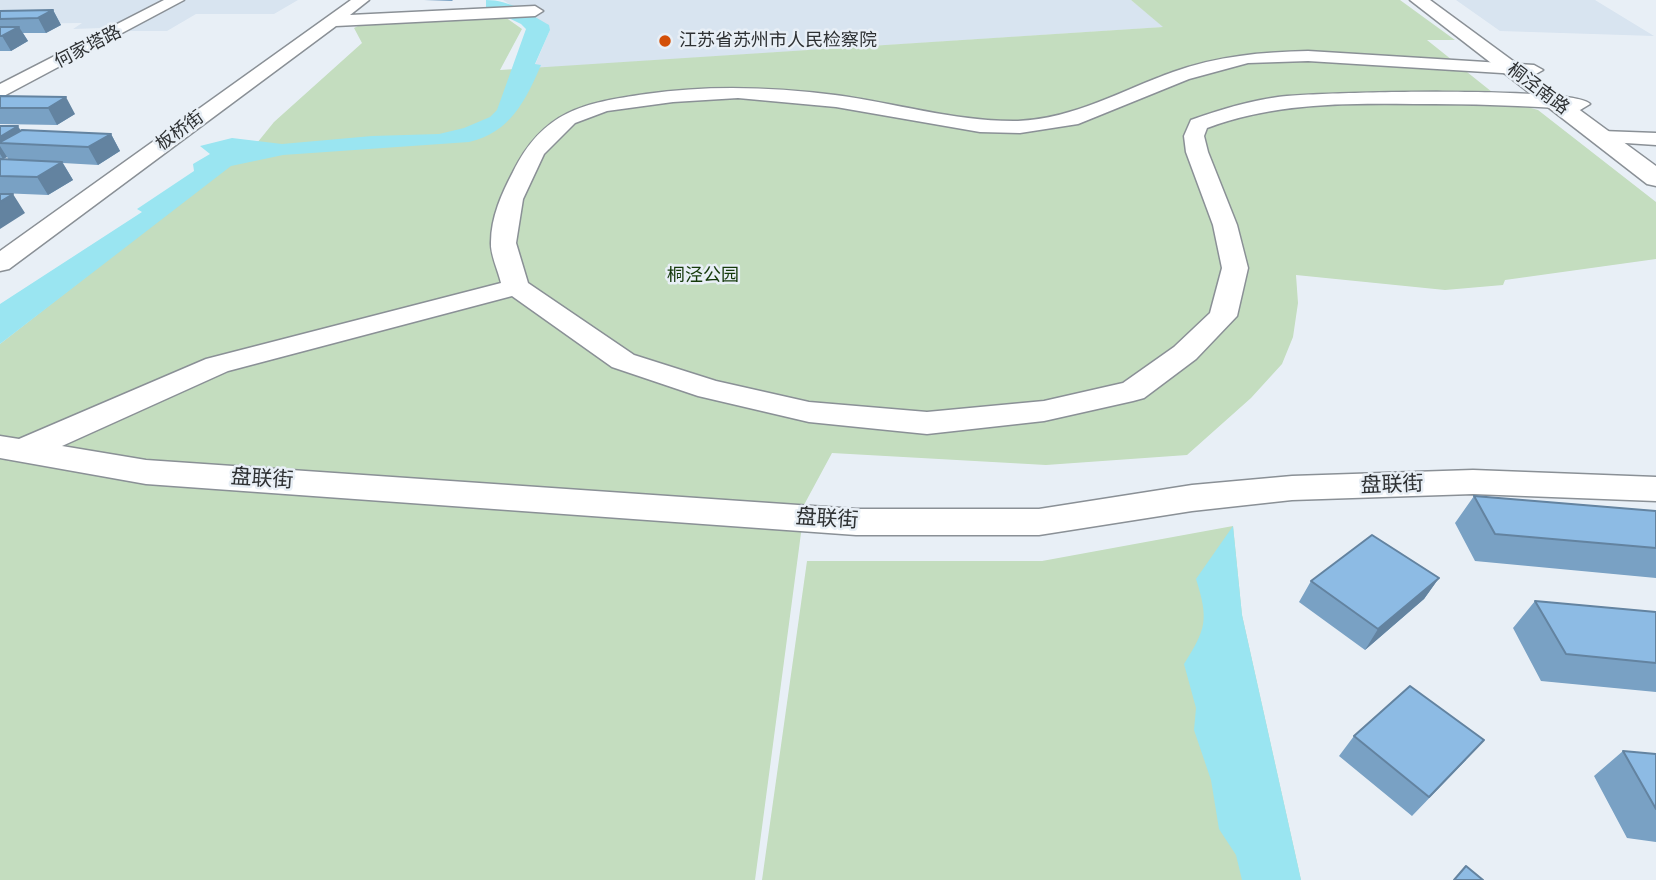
<!DOCTYPE html>
<meta charset="utf-8">
<style>
body{margin:0}
canvas{display:block;background:#e8eff6}
</style>
<canvas width="1656" height="880"></canvas>
<script>
const context = document.querySelector('canvas').getContext('2d');
context.lineJoin = 'round';
function fillPath(path, color) {
  context.fillStyle = color;
  context.fill(path, 'evenodd');
}
function stroke(path, color, width, dash) {
  context.strokeStyle = color;
  context.lineWidth = width;
  context.lineCap = dash ? 'butt' : 'round';
  context.setLineDash(dash || []);
  context.stroke(path);
}
function write(font, color, halo, rows, align = 'center') {
  context.font = font + ' Figtree,"Noto Sans SC",sans-serif';
  context.lineWidth = 5;
  context.setLineDash([]);
  context.textBaseline = 'middle';
  context.strokeStyle = halo;
  context.fillStyle = color;
  for (const [text, x, y, turn = 0] of rows) {
    context.save();
    context.translate(x, y);
    context.rotate((+turn || 0) * Math.PI / 180);
    context.textAlign = isNaN(turn) ? turn : align;
    if (halo) context.strokeText(text, 0, 0);
    context.fillText(text, 0, 0);
    context.restore();
  }
}
fillPath(new Path2D(`
 M0 0H298L274 14H196L167 31H126L132 27 73 29 82 23 0 24Z
 M503 0H1131L1164 27 540 68V65H535L550 30Z
 M1456 0H1595L1654 36 1500 31Z`), '#d8e4f0');
fillPath(new Path2D(`
 M1131 0H1400L1455 40H1427L1502 100 1538 110 1656 202V259L1505 280 1503 285 1445 290 1296 275 1298 303 1293 337 1282 364 1251 398 1187 455 1046 465 832 453 805 503 755 880H0V344L257 143 274 122 362 43 354 28 362 24 505 17 522 29 500 70 1163 27Z
 M1233 526 1242 615 1301 880H762L807 561H1042Z`), '#c4ddbf');
fillPath(new Path2D(`
 M486 0C510 0 528 13 549 25L550 30 535 64 541 65C526 100 510 133 469 142L283 155 231 166 0 344V304L142 212 137 209 194 171 193 164 210 154 200 146 232 138 282 144 372 136 439 134 464 128 490 117 497 110 526 29 521 24 486 7Z
 M1233 526 1242 615 1301 880H1242L1236 855 1219 829 1211 780 1194 730 1196 708 1184 664C1206 629 1209 620 1196 579Z`), '#9ae5f1');
const minor = new Path2D(`
 M164 0H184L0 98V84Z
 M351 0H369L350 15 535 6 543 11 535 16 336 26 9 269 0 271V251Z
 M1308 51 1534 65 1543 70 1534 75 1308 61 1248 63 1189 79 1078 124 1020 133 980 132 836 107 738 98 673 102 607 111 575 123 544 154 523 199 516 243 528 283 634 355 716 381 809 402 927 412 1044 401 1123 383 1174 347 1210 313 1222 268 1213 225 1186 152 1184 136 1191 120C1219 110 1248 101 1278 97 1314 92 1576 86 1590 104L1580 110C1525 105 1469 104 1414 104 1343 103 1274 103 1207 128L1204 136 1208 152 1237 225 1248 268 1237 316 1196 359 1144 398 1133 401 1044 421 927 434 809 422 698 396 612 367 512 296 228 371 62 446 146 460 856 509H1039L1192 485 1292 476 1473 470 1656 477V501L1473 494 1292 500 1192 511 1039 535H856L146 484 0 458V436L19 439 206 359 501 283C498 270 490 254 491 242 491 217 502 193 513 172 543 111 583 103 646 94 709 85 772 87 835 95 896 103 956 122 1018 121 1074 119 1122 90 1173 72 1217 56 1262 52 1308 51Z
 M1602 131 1656 133V145L1595 141 1592 137 1595 133Z`);
const major = new Path2D(`
 M1410 0H1430L1656 166V186L1647 184Z`);
stroke(minor, '#8a9096', 3);
stroke(major, '#8a9096', 3);
fillPath(minor, '#fff');
fillPath(major, '#fff');
fillPath(new Path2D(`
 M424 0H453L452 1Z
 M53 10 61 25 46 33H23L28 41 11 51H0V11Z
 M0 96 75 114 57 125 0 124Z
 M0 126 21 131 111 134 120 151 98 165 63 163 73 180 48 195 0 193V159L9 160 7 157 3 159H0Z
 M1474 496 1656 511V578L1475 561 1455 523Z
 M1439 578 1424 599 1365 650 1299 602 1311 581Z
 M1535 601 1656 612V692L1541 681 1513 628Z
 M1354 736 1466 760 1412 816 1339 756Z
 M1623 751 1656 754V842L1627 838 1594 776Z`), '#79a1c4');
fillPath(new Path2D(`
 M53 10 61 25 46 33 38 18Z
 M19 27 28 41 11 51 2 36Z
 M66 97 75 114 57 125 48 108Z
 M18 126 28 143H0V137Z
 M111 134 120 151 98 165 88 147Z
 M0 146 7 157 3 159 0 154Z
 M62 162 73 180 48 195 37 177Z
 M13 194 25 213 0 229V202Z
 M1439 578 1424 599 1365 650 1378 629Z`), '#6383a0');
const building = new Path2D(`
 M53 10 38 18 0 19V11Z
 M0 27H19L2 36H0Z
 M0 96 66 97 48 108H0Z
 M0 126H18L0 137Z
 M22 130 111 134 88 147 0 143V142Z
 M0 159 62 162 37 177 0 176Z
 M0 194H13L0 202Z
 M1474 496 1656 511V548L1495 534Z
 M1372 535 1439 578 1378 629 1311 581Z
 M1535 601 1656 612V663L1566 654Z
 M1410 686 1484 740 1429 797 1354 736Z
 M1623 751 1656 754V809Z
 M1466 866 1483 880H1454Z`);
fillPath(building, '#8dbbe4');
stroke(building, '#6383a0', 2);
for (const [x, y, r, color] of [
 [665,41,7,"#d34f07"]
]) {
  const dot = new Path2D();
  dot.arc(x, y, r, 0, 2 * Math.PI);
  context.fillStyle = color;
  context.fill(dot);
  stroke(dot, '#e8eff6', 2.5);
}
write('18px', '#2e3133', '#e8eff6', [
 ["江苏省苏州市人民检察院",679,41]
], 'left');
write('18px', '#2e3133', '#e8eff6', [
 ["何家塔路",88,47,-27],
 ["桐泾南路",1538,89,37],
 ["板桥街",180,131,-36]
]);
write('18px', '#14390a', '#e8eff6', [
 ["桐泾公园",703,276]
]);
write('21px', '#2e3133', '#e8eff6', [
 ["盘联街",262,479,4],
 ["盘联街",1392,485,-2],
 ["盘联街",827,519,4]
]);
</script>
